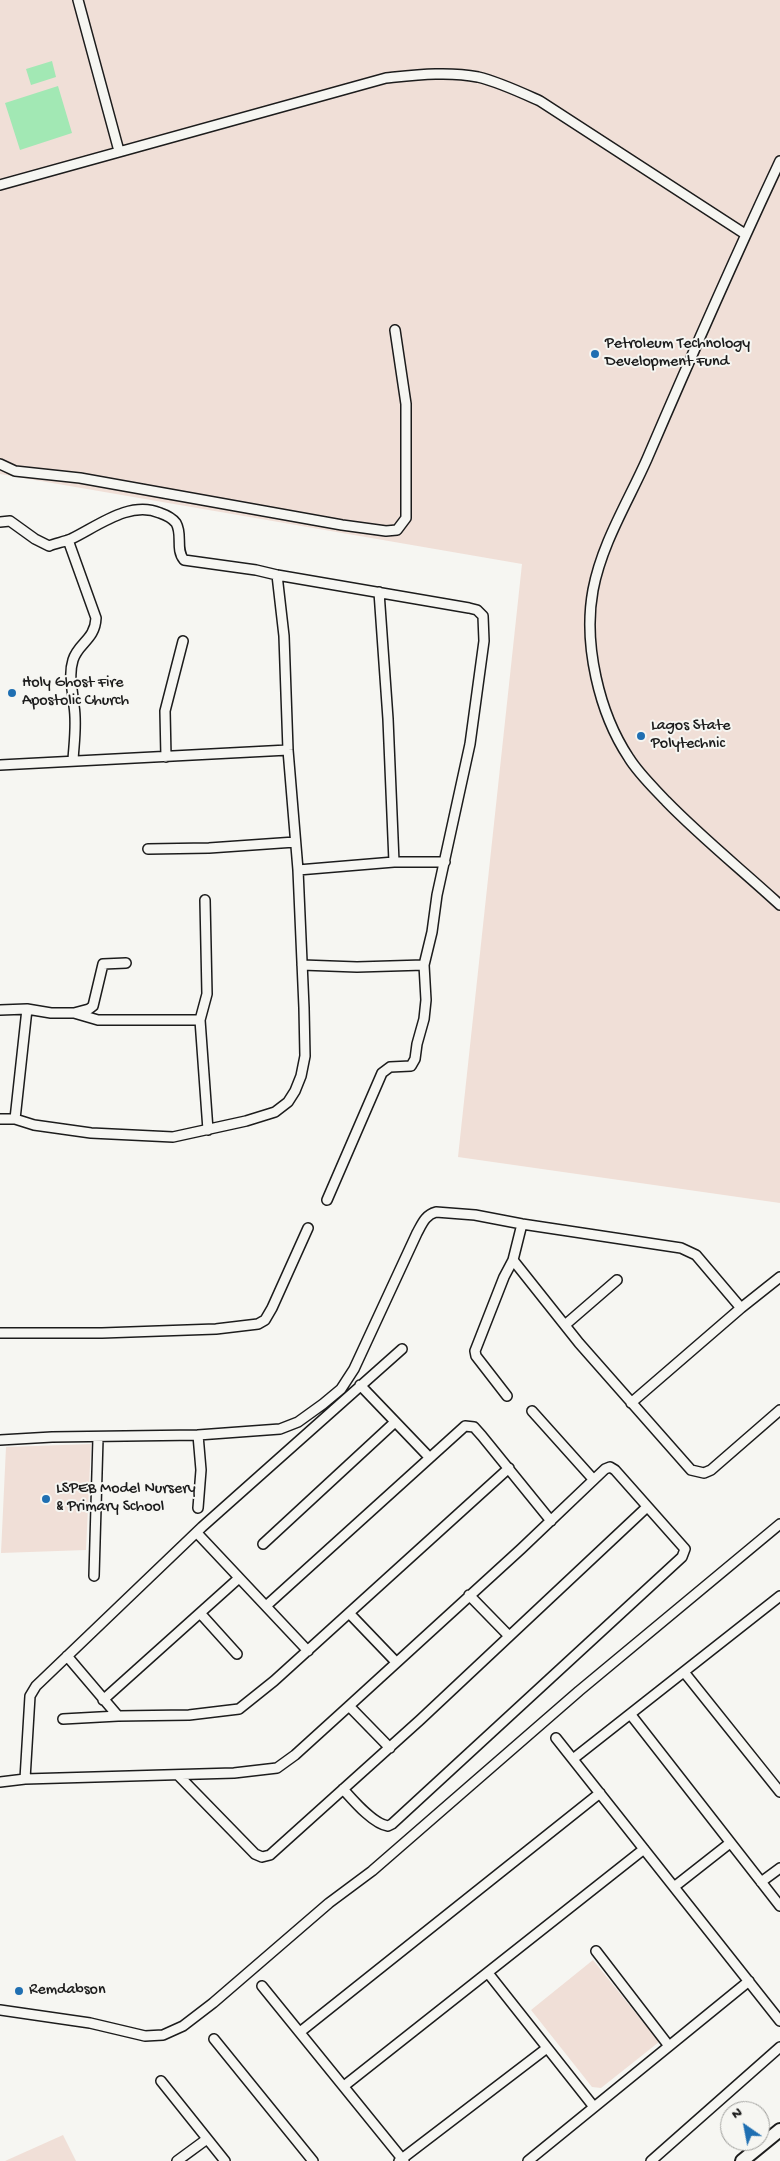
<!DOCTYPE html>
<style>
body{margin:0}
#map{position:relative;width:780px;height:2161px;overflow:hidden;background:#f6f6f2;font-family:"Gochi Hand",sans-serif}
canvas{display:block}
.north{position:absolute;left:720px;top:2101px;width:50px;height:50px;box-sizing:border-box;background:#f6f6f2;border:1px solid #9f9f9c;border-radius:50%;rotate:327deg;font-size:14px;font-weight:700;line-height:20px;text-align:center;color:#1c1c1c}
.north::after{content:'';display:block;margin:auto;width:18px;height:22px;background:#1f6fb2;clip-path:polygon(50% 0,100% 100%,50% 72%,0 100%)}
</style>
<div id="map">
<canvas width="780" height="2161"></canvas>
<div class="north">N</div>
</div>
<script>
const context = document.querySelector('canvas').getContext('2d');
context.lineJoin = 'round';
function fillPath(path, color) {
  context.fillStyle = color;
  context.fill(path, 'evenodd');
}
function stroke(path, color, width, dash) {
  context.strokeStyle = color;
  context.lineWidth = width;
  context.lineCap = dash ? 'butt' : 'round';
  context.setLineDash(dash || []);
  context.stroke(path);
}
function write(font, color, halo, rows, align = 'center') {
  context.font = font + ' "Gochi Hand",sans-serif';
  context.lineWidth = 4;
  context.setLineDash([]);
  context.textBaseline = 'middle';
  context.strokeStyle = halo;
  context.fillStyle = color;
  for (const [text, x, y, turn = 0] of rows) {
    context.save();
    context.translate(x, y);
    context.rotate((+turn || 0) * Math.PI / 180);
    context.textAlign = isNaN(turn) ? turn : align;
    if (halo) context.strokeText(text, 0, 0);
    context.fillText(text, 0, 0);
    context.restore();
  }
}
fillPath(new Path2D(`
 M0 0H780V1203L458 1157 522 564 0 474Z
 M91 1444 86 1550 1 1553 6 1447Z
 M593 1960 659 2042 601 2088 592 2087 531 2010Z
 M63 2135 76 2161H5Z`), '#f0dfd7');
fillPath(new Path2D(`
 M52 61 56 77 31 85 26 69Z
 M58 86 72 133 20 150 5 103Z`), '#a2e8b4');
const street = new Path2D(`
 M78 0 119 151
 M780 161C734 259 690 359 647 459 628 502 602 543 593 590 583 644 599 713 629 758 639 774 653 787 666 801 702 838 742 870 780 905
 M0 185 386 78C416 75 448 71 478 77 499 82 520 92 540 101L745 234
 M0 464 15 471 80 478 342 525 386 531 397 530 406 518V404L395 330
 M0 522 10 521 35 539 49 546C56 543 64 542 71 539 98 526 130 500 160 513 166 515 172 518 176 523 183 535 175 549 184 560L256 570 277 575 469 608 477 610 483 616 484 641 470 744 437 895 432 932 424 965 426 1000 424 1019 417 1044 415 1059 411 1066 390 1067 382 1073 327 1200
 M68 540 96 618C95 640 78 643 73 660 68 676 73 691 74 706 77 724 74 743 73 760
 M379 592 388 719 394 862
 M166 757 165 711 183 641
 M0 765 288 750
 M148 849 209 848 295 842
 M298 870 394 862H445
 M205 900 207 994 200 1020 208 1130
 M302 965 357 967 424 965
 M0 1010 27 1009 51 1013H74L98 1020H200
 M74 1013 89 1009 93 1006 103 964 126 963
 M0 1119H15L34 1125 91 1133 173 1137 246 1121 275 1112 288 1102 295 1091 301 1076 305 1056 304 1008 298 870 288 750 284 636 277 575
 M15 1119 27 1009
 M513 1260 579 1343 691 1470 704 1473 711 1470 780 1410
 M565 1325 617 1280
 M0 1333H102L216 1329 258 1324 265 1320 272 1308 308 1228
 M360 1385 429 1457
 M507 1396 476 1356 475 1351 504 1277 513 1260 522 1224
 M631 1403 741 1308 780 1277
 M532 1411 593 1479
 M198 1435 201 1470 198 1508
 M0 1440 52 1437 198 1435 280 1429 298 1422 323 1404 341 1389 354 1369 417 1233C422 1224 425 1215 436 1212L475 1215 522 1224 681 1248 696 1255 741 1308
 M197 1533 308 1651
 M263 1544 395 1422
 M94 1576 98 1438
 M469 1595 509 1636
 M266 1606 465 1426 474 1427 482 1436 551 1521
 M200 1613 237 1654
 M349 1613 396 1662
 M67 1656 118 1716 189 1715 239 1709 274 1681 509 1468
 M684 1672 780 1792
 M103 1700 239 1578
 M349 1706 390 1748
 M631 1715 780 1906
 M63 1719 118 1716
 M556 1738 780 2021
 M573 1759 780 1596
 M178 1775 255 1854 262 1857 270 1855 420 1720 647 1507
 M25 1779 30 1696 36 1686 202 1527 402 1349
 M0 1782 25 1779 234 1773 277 1768 295 1755 349 1706 521 1549 605 1469 610 1467 615 1470 685 1549 682 1557 392 1824 388 1826C373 1824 353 1800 343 1789
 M761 1882 780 1868
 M674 1887 730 1843
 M596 1951 669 2046
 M488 1973 594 2107
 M262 1986 404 2161
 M0 2010 90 2023 145 2036 163 2035 183 2026 213 2003 329 1903 372 1871 579 1691 780 1524
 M300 2032 600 1793
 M214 2039 313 2161
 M161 2081 225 2161
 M344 2086 644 1849
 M177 2161 207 2139
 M399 2161 547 2048
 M528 2161 749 1981
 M651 2161 780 2047`);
const primary = new Path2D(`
 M742 2161 780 2130`);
stroke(street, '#1c1c1c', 12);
stroke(primary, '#1c1c1c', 16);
stroke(street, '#f6f6f2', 9);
stroke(primary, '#f6f6f2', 12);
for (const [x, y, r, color] of [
 [595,354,5,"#1f6fb2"],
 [12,693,5,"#1f6fb2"],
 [641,736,5,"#1f6fb2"],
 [46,1499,5,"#1f6fb2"],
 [19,1991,5,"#1f6fb2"]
]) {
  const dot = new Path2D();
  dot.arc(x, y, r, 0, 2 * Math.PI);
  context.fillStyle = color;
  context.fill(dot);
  stroke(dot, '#f6f6f2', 2);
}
write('16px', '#1c1c1c', '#f6f6f2', [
 ["Petroleum Technology",605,345],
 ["Development Fund",605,363],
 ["Holy Ghost Fire",22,684],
 ["Apostolic Church",22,702],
 ["Lagos State",651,727],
 ["Polytechnic",651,745],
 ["LSPEB Model Nursery",56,1490],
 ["& Primary School",56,1508],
 ["Remdabson",29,1991]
], 'left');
</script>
